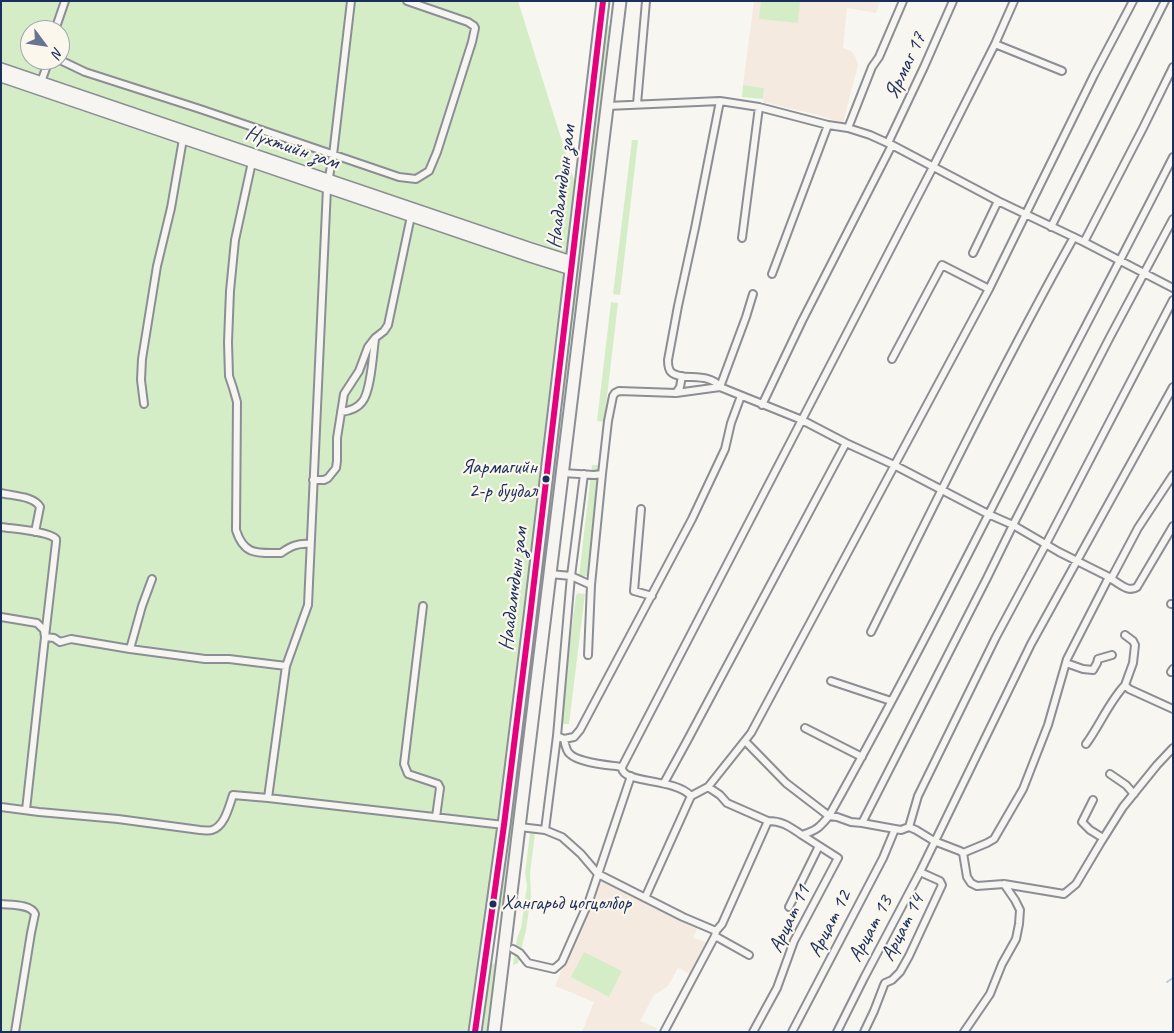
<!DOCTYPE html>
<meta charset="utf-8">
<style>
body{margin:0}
#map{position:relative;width:1174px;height:1033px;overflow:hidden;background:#f8f6f0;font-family:Caveat,sans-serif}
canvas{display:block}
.frame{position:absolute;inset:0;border:2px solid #1b2f5e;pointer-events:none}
.north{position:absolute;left:20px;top:20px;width:50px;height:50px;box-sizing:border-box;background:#fbf7ec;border:1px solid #a1a7b3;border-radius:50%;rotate:121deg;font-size:14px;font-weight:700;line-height:20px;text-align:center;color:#1b2f5e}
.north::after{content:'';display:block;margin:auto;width:18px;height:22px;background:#687591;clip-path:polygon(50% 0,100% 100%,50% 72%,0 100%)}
</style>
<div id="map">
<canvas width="1174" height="1033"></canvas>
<div class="frame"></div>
<div class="north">N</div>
</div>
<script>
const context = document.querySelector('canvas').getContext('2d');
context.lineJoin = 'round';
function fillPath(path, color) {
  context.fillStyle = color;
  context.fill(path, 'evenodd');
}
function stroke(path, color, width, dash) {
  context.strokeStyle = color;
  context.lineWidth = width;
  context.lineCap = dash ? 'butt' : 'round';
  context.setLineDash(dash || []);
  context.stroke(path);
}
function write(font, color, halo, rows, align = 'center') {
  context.font = font + ' Caveat,sans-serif';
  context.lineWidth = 4.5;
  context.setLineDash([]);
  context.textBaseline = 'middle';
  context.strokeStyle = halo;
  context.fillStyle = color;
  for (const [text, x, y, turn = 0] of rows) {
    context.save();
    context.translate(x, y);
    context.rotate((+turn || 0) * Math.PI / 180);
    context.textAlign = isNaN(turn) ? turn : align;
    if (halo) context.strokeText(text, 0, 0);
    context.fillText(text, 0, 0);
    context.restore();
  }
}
fillPath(new Path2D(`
 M754 1H880L876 13 847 8 843 48 851 51 855 56 858 65 843 123 814 114 763 102 764 88 743 85Z
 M600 879 697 929 693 938 706 942 690 974 678 968 668 986 654 995 640 1021 657 1028 656 1032H582L594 1002 555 986Z`), '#f5eadf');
fillPath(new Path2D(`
 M1 1H518L582 205 605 26H610L612 28 577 313 574 315 572 329 574 331 566 403 565 405 561 406 560 414H565L561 448 556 447 554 456 559 457 541 609 538 606 549 516 550 494 473 1032H1ZM30 30H60V60H30Z
 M761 1H800L798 23 759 19Z
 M743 85 764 88 763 99 742 97Z
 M632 140H638L620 295 613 294Z
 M611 302 618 303 604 422 597 421Z
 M592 465H601L587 576H579Z
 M578 593 585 594 569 724H561L566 672 576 595Z
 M534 621 537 623 530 685 529 714 523 713Z
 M521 727 527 728 503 910H502L499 908V904Z
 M530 833H535L530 873 531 896 526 930 518 963 513 965 517 938 521 928 527 886 525 873Z
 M584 952 622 971 609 997 571 977Z
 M495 963 498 966 488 1032H481L491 965Z`), '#d5edc6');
stroke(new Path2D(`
 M1167 982 1173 978`), '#a7d4e8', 2);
const minor = new Path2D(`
 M351 1 333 155 327 188 308 605 286 666 268 798 504 825
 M55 30 65 1
 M995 44 1062 71
 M60 60 85 72 200 109 399 177 416 179 429 171 437 152 472 42 475 28 474 26 468 22 407 1
 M41 82 49 60
 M720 101 695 228 678 306 668 360C668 364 668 369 671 372 681 382 709 371 720 387L746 317 753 294
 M637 104 646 1
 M607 106 720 101 759 107 828 125 848 128 870 135 892 145 998 201 1084 242 1173 288
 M848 128 872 67 879 57 903 1
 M888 143 924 67 953 1
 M252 162 235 240 230 291 228 342 229 376 233 388 237 402 236 530C244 556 258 553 281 553 291 546 298 543 310 544
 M1051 227 1165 1
 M742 238 759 107
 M1084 242 1143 128 1173 67
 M973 253 998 201
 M772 274 828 125
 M892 359 942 265 989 289
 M676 393 680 387 682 376
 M144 404 141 380 142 359 157 266 171 208 183 139
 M762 405 802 321 892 145
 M341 412C349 411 357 409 362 402 371 392 373 353 375 339
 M563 473 594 475 602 474
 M313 480H324L328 478 336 468 337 461V438L344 394 359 371 368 347 375 338 384 331 388 325 411 216
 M1 493C13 496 34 496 40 507L35 532
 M641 509 634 591 652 596
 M1 527C14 529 48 531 56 539V542L45 637 54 638 60 642 71 639 130 649 205 659H229L286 666
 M550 574 571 576 591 585
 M1111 579C1119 583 1128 593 1137 587L1173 526
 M1171 604H1173
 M423 606 404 764 408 774 438 784 440 788 436 817
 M1 617 37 623 44 630 45 637 26 810
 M871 632C937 499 1002 366 1074 237
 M1125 635 1133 641 1135 645 1133 663 1125 685 1129 689 1173 709
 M130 649 142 606 152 579
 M588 655 591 585 602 474 608 421 613 396 615 393 619 391 676 393 720 387 802 420 846 443 894 465 988 514 1013 525 1059 552 1109 577
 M1066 663 1083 669 1093 670 1097 663 1098 659 1112 655
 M1171 672 1173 669
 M831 681 891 701
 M805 728 862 757
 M557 736 564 739 574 737 580 730 692 519 725 449 731 423 741 396
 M564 739C565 744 566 751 570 754 579 763 609 765 622 767
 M745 741 786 783 829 816C899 691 964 563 1029 435 1077 342 1126 250 1173 157
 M1086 744C1100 725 1109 702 1125 685
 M622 767 933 167 995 44 1014 1
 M622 767C622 769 622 770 623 771 629 783 676 779 691 796
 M1110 774 1126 785 1134 794
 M664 783 687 741 846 443
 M708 787 720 795 727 803 768 821
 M1093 800 1082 822 1090 830 1103 838
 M1 807 39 812 118 819 200 830C203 830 209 831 212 830 225 826 229 806 233 795L268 798
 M862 823 987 578 1013 525 1110 337 1173 219
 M520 827 545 830 562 837 581 854 598 874 683 917 716 931
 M909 827 918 796 996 637 1046 544 1173 300
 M545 830 557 736 571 576 584 474
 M963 853 987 843 994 839 1023 789 1048 725 1067 659 1109 577 1111 579 1138 528 1173 475
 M645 898 691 796 708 787 751 733 989 289 1094 75 1133 1
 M1 904C12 905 31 904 35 914L31 933 15 1032
 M789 907 819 846
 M715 936 749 955
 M513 949 520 953 528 963 554 969 562 962 589 901 631 776
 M664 1032 715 936 716 931 722 924 768 821C783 821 790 827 802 835 817 830 819 828 829 816L837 817 851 822 862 823 895 829 901 830 909 827 916 830 934 841 960 851 963 853 967 877 971 883 977 886 1004 884 1064 894 1076 884 1101 842 1123 807 1157 765 1173 748
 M753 1032 777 988 794 941 838 858 802 835
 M792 1032 883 858 895 829
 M837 1032 864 978 920 872 1031 644 1173 387
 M864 1032 874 1011 884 985 885 983 892 980 900 972 909 956 942 885 940 881 920 872
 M964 1032 990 994 1002 964 1016 939 1019 924 1020 910 1015 900 1004 884`);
const secondary = new Path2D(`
 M1 68 531 248 572 261
 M1 77 530 257 571 270`);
const trunk = new Path2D(`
 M475 1032 504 825 530 616 603 1
 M494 1032 620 1`);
stroke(minor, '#8b8e94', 10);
stroke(secondary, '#8b8e94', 12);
stroke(trunk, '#8b8e94', 15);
stroke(minor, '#f6f5f1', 6);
stroke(secondary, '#f6f5f1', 9);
stroke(trunk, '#f6f5f1', 11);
stroke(new Path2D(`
 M475 1032 504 825 530 616 603 1`), '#e5007d', 6);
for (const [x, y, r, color] of [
 [546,479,4.5,"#1b2f5e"],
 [493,904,4.5,"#1b2f5e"]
]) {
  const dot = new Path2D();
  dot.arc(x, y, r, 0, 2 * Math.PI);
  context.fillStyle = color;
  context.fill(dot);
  stroke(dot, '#fbf7ec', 2);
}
write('20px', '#1b2f5e', '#fbf7ec', [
 ["Яармагийн",537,468],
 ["2-р буудал",537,492],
 ["Хангарьд цогцолбор",502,904,"left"]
], 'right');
write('21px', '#1b2f5e', '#fbf7ec', [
 ["Ярмаг 17",906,66,-65],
 ["Нүхтийн зам",292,148,19],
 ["Наадамчдын зам",562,187,-83],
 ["Наадамчдын зам",514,589,-83],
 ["Арцат 11",790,919,-65],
 ["Арцат 12",830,924,-63],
 ["Арцат 14",903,928,-63],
 ["Арцат 13",871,929,-62]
]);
</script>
